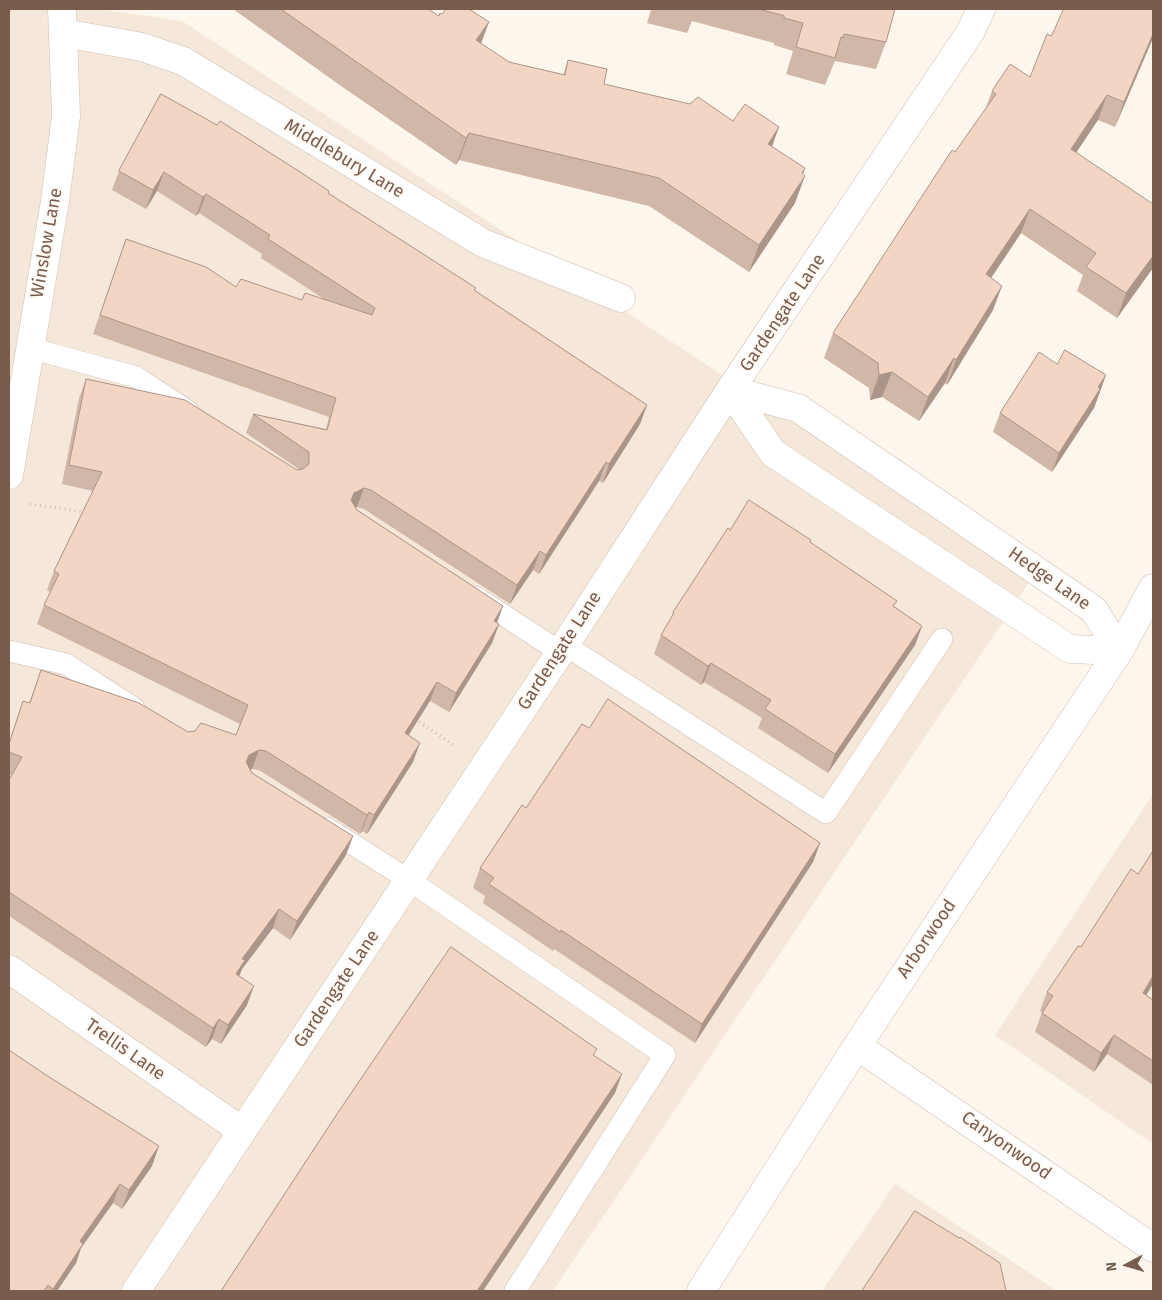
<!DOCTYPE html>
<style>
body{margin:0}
#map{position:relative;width:1162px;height:1300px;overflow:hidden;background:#fdf6ec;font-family:"Fira Sans",sans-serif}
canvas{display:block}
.frame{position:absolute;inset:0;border:10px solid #7a5c4d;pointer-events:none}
.north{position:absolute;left:1102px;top:1240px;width:50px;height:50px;-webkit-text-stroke:4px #fffaf3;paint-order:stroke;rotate:264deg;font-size:14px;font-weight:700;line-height:20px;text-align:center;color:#7a5c4d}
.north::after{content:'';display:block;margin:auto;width:18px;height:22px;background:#7a5c4d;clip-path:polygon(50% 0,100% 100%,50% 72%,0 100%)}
</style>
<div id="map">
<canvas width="1162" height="1300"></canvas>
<div class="frame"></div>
<div class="north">N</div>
</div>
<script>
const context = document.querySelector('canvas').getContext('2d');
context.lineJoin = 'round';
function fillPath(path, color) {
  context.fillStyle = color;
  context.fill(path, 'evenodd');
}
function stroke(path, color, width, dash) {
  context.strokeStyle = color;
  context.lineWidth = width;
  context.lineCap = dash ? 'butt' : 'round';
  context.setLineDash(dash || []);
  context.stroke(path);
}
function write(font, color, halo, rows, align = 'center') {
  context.font = font + ' "Fira Sans",sans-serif';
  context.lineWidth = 4;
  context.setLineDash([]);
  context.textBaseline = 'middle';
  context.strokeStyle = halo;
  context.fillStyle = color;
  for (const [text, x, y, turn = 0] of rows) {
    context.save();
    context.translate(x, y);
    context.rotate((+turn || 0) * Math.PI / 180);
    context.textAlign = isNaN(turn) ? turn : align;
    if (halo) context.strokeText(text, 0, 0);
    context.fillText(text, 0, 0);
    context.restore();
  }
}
fillPath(new Path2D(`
 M9 9H99L182 21 1032 578 553 1291H9Z
 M1153 794V1144L995 1035Z
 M895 1184 1057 1291H822Z`), '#f5e8da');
const service = new Path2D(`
 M30 348 136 377 188 411
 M476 597 560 652
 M565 645 826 813 942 639
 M9 651 66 664 134 708
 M327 828 409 880 665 1055 515 1291`);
const minor = new Path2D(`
 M64 33 142 47 183 61 483 243 621 298
 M730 390 773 453 1070 649 1119 651
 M730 390 798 408 1094 610 1119 651
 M9 475 55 201 66 116 62 9
 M9 969 242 1131
 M136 1291 565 645 730 390 971 31 981 9`);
const tertiary = new Path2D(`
 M857 1046 1153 1248
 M701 1291 857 1046 1119 651 1153 588`);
stroke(service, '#d1beb0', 22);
stroke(minor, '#d1beb0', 29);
stroke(tertiary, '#d1beb0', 29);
stroke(new Path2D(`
 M30 504 85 512
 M415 719 455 746`), '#d9b8a5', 3, [1, 4]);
stroke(service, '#fff', 21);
stroke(minor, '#fff', 28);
stroke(tertiary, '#fff', 28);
fillPath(new Path2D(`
 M233 9H428L509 62 563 75 568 60 604 84 733 121 772 147 803 174 795 203 749 272 649 206 459 160 456 165 341 86Z
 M647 9H895L886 42 876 69 835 61 825 85 786 74 793 51 774 45V43L692 21 687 33 647 23 651 10Z
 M1153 9V38L1115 127 1098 120 1076 152 1153 268 1117 318 1077 291 1083 275 1021 233 991 278 993 310 947 385 945 383 919 421 882 397 870 400 869 388 824 358 833 333 955 152 985 110 992 91 1030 77 1051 36Z
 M161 94 328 193 647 405 640 424 603 483 599 481 539 574 533 570 510 604 364 509 357 507H356L357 510 503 606 497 623 499 624 492 643 449 712 430 701 408 735 413 762 367 834 362 831 360 834 259 770 252 769H250L252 773 353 836 346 855 290 940 273 928 242 969 239 976 247 1005 221 1044 212 1039 206 1047 9 916V780L12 775 9 774V742L23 701 29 703 41 670 188 732 236 735 240 724 37 624 44 605 50 592 47 590 54 571 93 491 62 484 79 398 86 379 297 470H300L246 433 253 414 326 429 329 417 93 334 126 239 236 287 302 300 324 299 261 258 262 254 199 213 196 216 157 191 146 209 112 190 119 171Z
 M1057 364 1106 375 1094 408 1052 472 993 432 1000 413Z
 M730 530 811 540 810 542 894 607 922 626 915 645 828 773 758 728 762 718 704 682 701 685 654 654 661 635 670 620 673 612Z
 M589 728 820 843 813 862 695 1043 554 949 553 951 483 903 485 896 473 888 480 868 526 808Z
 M1153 851V984L1146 995 1153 1000V1085L1107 1054 1094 1072 1035 1032 1042 1012 1040 1011 1047 992 1081 947 1138 874Z
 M9 1050 152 1166 122 1209 113 1203 81 1248 76 1263 57 1291H9Z`), '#d1b7a8');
fillPath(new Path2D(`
 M489 22 479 49 476 40Z
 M1153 34V38L1115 127 1124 102Z
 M1107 95 1098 120 1062 174 1071 149Z
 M779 127 769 155 768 144Z
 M469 133 459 160 456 165 466 138Z
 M805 168 799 186 805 176 795 203 749 272 759 245Z
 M164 172 157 191 146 209 153 190Z
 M206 194 199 213 196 216 203 197Z
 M1030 209 1021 233 977 299 986 274Z
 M1153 256V268L1117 318 1126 293Z
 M1002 286 993 310 947 385 956 360Z
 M954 358 945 383 919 421 928 397Z
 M892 372 882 397 870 400 879 375Z
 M1106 375 1094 408 1052 472 1059 453Z
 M647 405 640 424 603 483 609 464Z
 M606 462 599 481 539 574 546 555Z
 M364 488 357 507 347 512 354 493Z
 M540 551 533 570 510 604 517 585Z
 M503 606 496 625 494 621Z
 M499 624 492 643 449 712 456 693Z
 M922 626 915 645 828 773 835 754Z
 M711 663 704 682 701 685 708 666Z
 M437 682 430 701 398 752 405 733Z
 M420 743 413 762 367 834 374 815Z
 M259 750 252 769 242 774 249 755Z
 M369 812 362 831 360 834 367 815Z
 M353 836 346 855 290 940 297 921Z
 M820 843 813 862 695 1043 702 1024Z
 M279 909 273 928 242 969 238 979 229 993 242 959Z
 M1153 976V984L1136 1012 1143 993Z
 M254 986 247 1005 221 1044 228 1025Z
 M219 1019 212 1039 206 1047 213 1028Z
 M1114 1035 1107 1054 1094 1072 1101 1053Z
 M622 1074 615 1093 483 1291H477Z
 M159 1146 152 1166 122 1209 129 1190Z
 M120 1184 113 1203 81 1248 76 1263 57 1291H52L80 1241Z`), '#aa9588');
const building = new Path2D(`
 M281 9H428L439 16 440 13 442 14 446 9H469L489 22 476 40 509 62 565 75 568 60 607 69 604 84 690 104 698 97 733 121 745 104 779 127 768 144 805 168 802 173 805 176 759 245 659 178 469 133 466 138 351 58Z
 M759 9H895L886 42 844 34 843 38 841 37 835 58 796 47 803 23 784 18V16Z
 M1064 9H1153V34L1124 102 1107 95 1071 149 1153 204V256L1126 293 1086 267 1096 253 1030 209 986 274 1002 286 956 360 954 358 928 397 892 372 879 375 878 363 833 333 952 150 955 152 996 94 992 91 1010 64 1030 77 1047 34 1051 36Z
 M161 94 217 125 220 121 297 170 329 191 328 193 476 288 474 290 647 405 609 464 606 462 546 555 540 551 517 585 371 490 364 488 354 493 351 500 357 510 503 606 494 621 499 624 456 693 437 682 405 733 420 743 374 815 369 812 367 815 266 751 259 750 249 755 246 762 252 773 353 836 297 921 279 909 242 959 245 960 236 974 254 986 228 1025 219 1019 213 1028 9 892V780L22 757 9 752V744L23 701 30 703 41 670 139 703 188 732 195 731 201 723 236 735 248 705 44 605 59 574 54 571 102 472 69 465 86 379 185 400 297 470 303 469 309 464V452L253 414 327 430 336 398 100 315 126 239 206 267 236 287 241 279 302 300 305 293 372 315 375 308 268 239 270 235 206 194 203 197 164 172 153 190 119 171Z
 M1065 350 1106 375 1098 387 1100 389 1059 453 1000 413 1039 352 1057 364Z
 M749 500 811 540 810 542 897 601 893 606 922 626 835 754 765 709 771 700 711 663 708 666 661 635 674 613 673 612 728 528 730 530Z
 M608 699 820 843 702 1024 561 930 560 932 489 884 494 878 480 868 522 805 526 808 582 724 589 728Z
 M1153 851V976L1143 993 1153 1000V1061L1114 1035 1101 1053 1042 1013 1053 996 1047 992 1078 946 1081 947 1131 869 1138 874Z
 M451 947 597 1049 593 1055 622 1074 477 1291H221L337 1114Z
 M9 1050 46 1075 159 1146 129 1190 120 1184 80 1241 83 1244 53 1289 48 1285 44 1291H9Z
 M915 1211 959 1238 960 1237 1000 1263 1006 1291H862Z`);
fillPath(building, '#f3d5c3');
stroke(building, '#aa9588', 1);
write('18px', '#7a5c4d', '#fffaf3', [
 ["Middlebury Lane",344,159,31],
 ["Winslow Lane",47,243,-80],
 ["Gardengate Lane",783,313,-56],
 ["Hedge Lane",1049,579,35],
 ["Gardengate Lane",560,651,-57],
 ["Arborwood",927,939,-56],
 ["Gardengate Lane",337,989,-56],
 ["Trellis Lane",125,1050,35],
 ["Canyonwood",1006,1146,35]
]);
</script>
